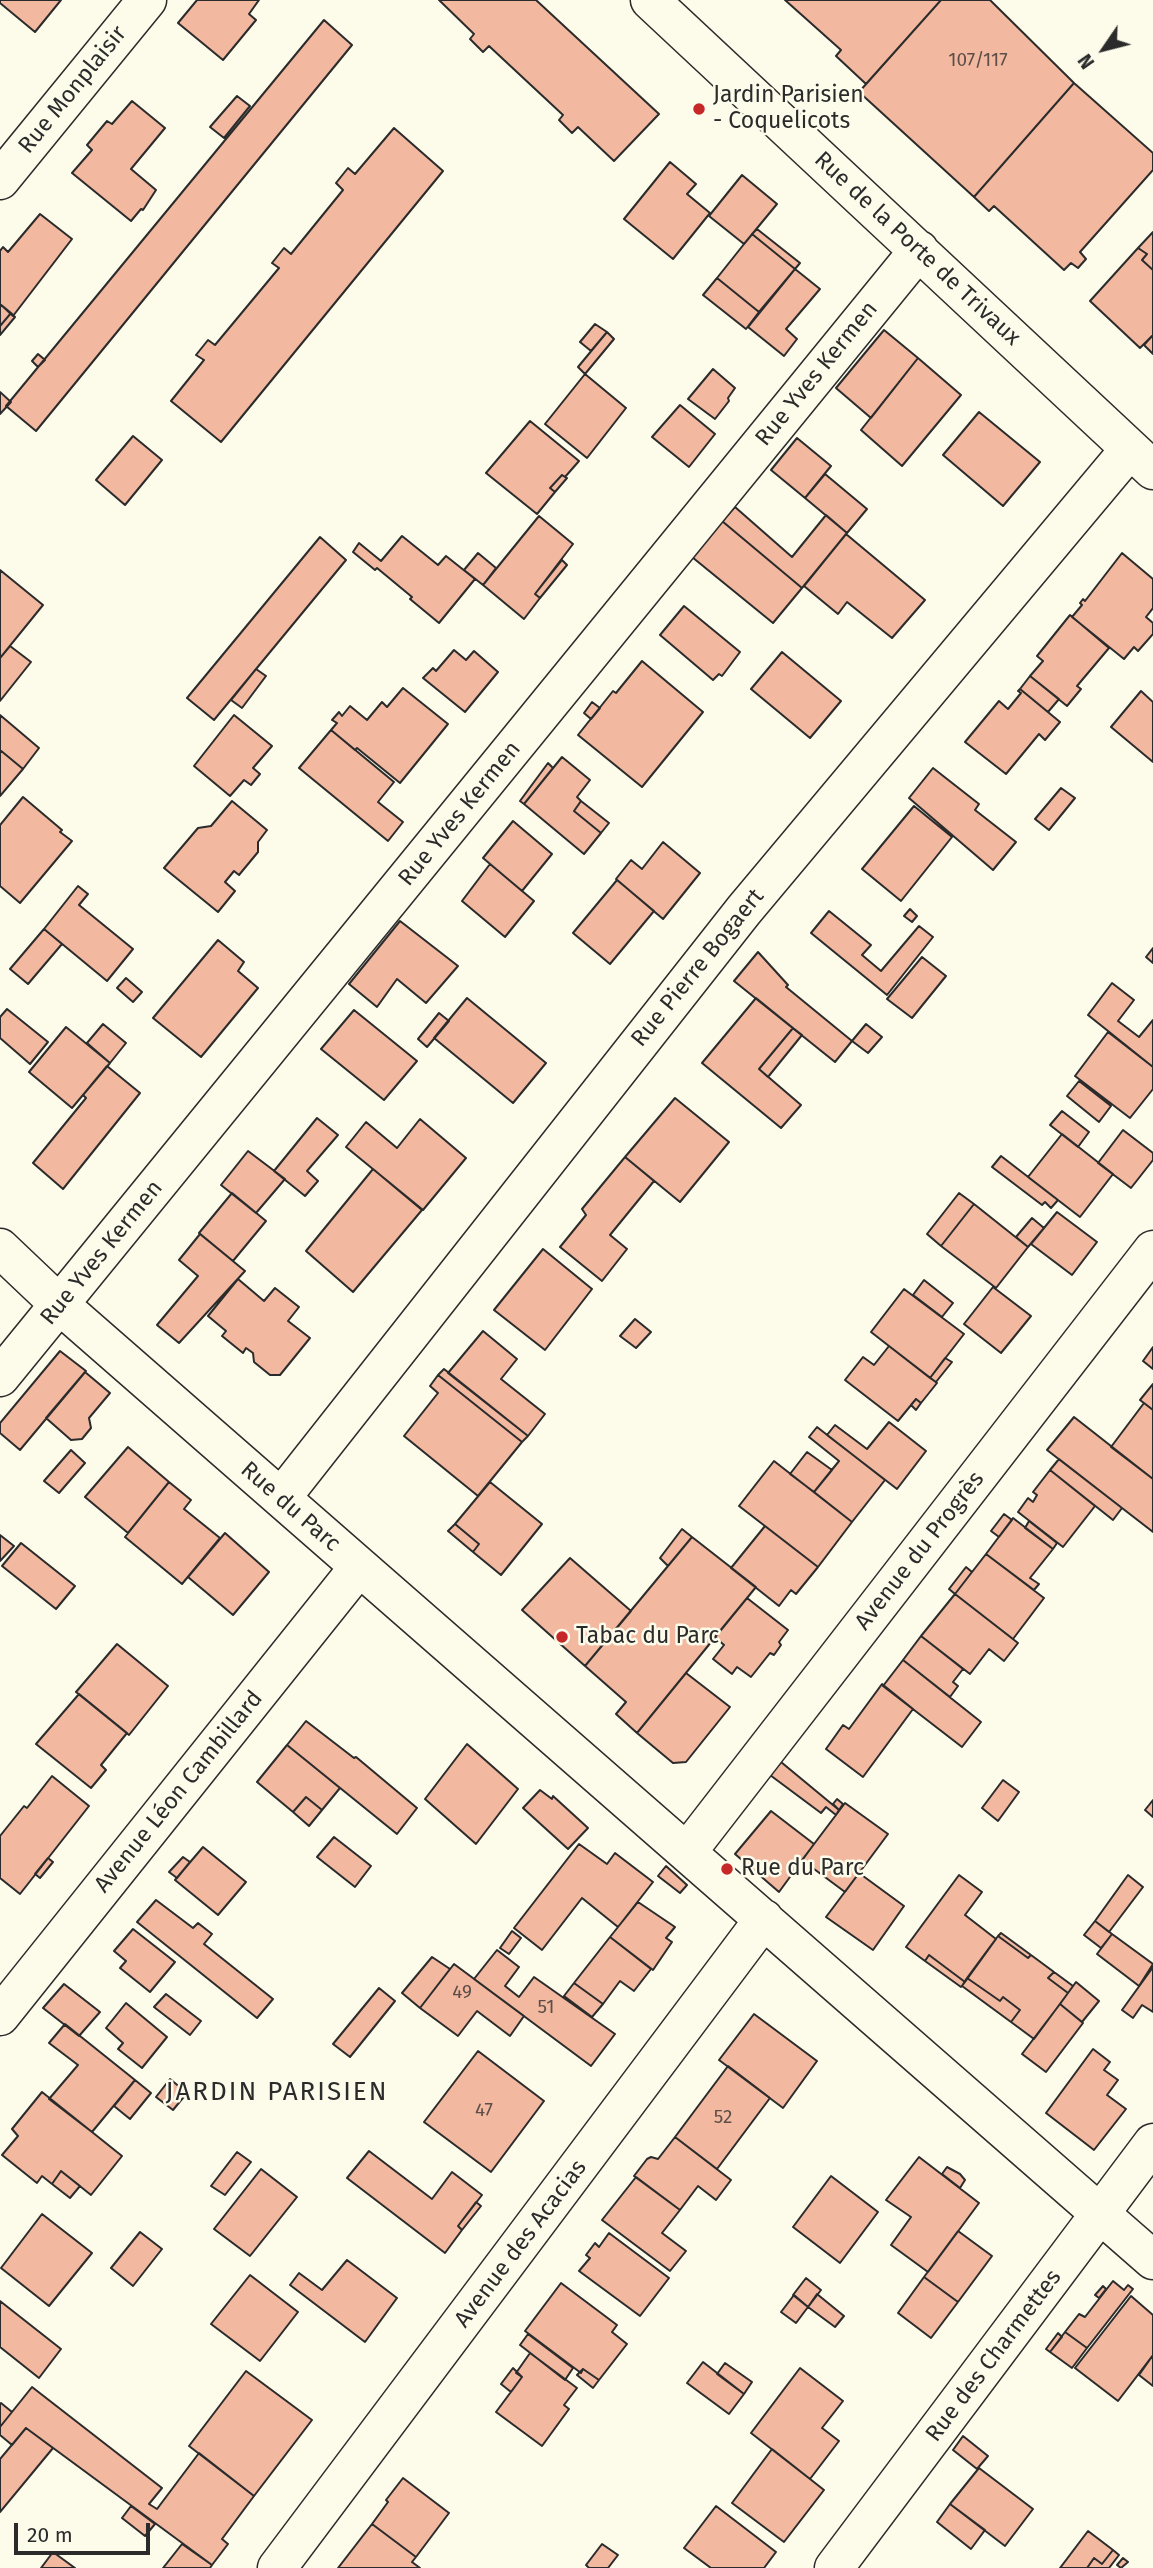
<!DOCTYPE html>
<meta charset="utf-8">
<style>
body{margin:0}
#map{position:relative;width:1153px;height:2568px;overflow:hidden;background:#fdfbea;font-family:"Fira Sans",sans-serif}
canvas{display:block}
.north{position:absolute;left:1069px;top:14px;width:70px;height:70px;-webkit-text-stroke:5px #fdfbea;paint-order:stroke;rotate:235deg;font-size:19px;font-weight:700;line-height:28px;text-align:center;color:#2b2b2b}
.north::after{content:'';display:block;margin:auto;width:24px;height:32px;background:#2b2b2b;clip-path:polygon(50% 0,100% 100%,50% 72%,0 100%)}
.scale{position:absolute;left:14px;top:2523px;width:136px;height:32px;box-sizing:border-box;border:4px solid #2b2b2b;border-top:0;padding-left:9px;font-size:21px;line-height:24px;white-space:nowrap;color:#2b2b2b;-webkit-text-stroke:5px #fdfbea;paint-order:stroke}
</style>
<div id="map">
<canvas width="1153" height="2568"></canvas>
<div class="north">N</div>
<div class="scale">20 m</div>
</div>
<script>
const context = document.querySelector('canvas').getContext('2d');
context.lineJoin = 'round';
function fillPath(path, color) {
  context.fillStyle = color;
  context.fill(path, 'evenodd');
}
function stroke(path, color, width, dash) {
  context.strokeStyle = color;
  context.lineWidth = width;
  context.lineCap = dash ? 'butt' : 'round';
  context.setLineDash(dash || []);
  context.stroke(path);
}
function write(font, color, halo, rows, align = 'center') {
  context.font = font + ' "Fira Sans",sans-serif';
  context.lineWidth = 5;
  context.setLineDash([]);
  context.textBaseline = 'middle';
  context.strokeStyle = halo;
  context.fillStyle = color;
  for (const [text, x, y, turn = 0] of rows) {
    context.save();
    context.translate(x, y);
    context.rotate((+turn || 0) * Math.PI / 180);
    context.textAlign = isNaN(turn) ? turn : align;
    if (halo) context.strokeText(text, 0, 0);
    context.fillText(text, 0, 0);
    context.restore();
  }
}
const building = new Path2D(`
 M0 0H61L35 32 0 3Z
 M197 0H259L249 14 256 20 223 60 178 23Z
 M439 0H536L659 114 614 161 578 127 572 133 559 120 563 115 489 46 483 52 470 39 474 34Z
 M785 0H941L866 84 836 56 841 50Z
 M941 0H990L1074 83 974 197 859 92Z
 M324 20 352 45 36 431 6 406Z
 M1074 83 1153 153V170L1080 252 1086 259 1078 268 1071 263 1064 270 994 206 989 211 974 197Z
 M237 96 250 106 224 138 210 127Z
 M132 101 165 128 131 169 156 190 143 210 141 209 131 221 72 173 92 150 87 145 107 121 112 124Z
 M394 128 443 171 221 442 171 401 204 360 196 355 208 340 215 345 279 268 272 263 284 248 291 254 343 190 336 183 348 168 355 174Z
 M670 162 696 184 687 194 710 213 673 259 624 219Z
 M742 175 777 204 744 244 709 216Z
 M40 214 72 239 13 316 0 304V251L3 247 8 252Z
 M757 229 800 263 795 269 752 234Z
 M1153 232V270L1142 260 1147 254 1138 248Z
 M752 234 795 269 759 312 717 278Z
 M1138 248 1147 254 1142 260 1153 270V335L1140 348 1090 301Z
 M795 269 820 289 786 329 797 339 784 356 748 327Z
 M717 278 759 312 746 329 703 295Z
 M0 304 11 313 0 326Z
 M11 313 15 317 0 335V326Z
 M595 324 607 332 591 351 580 342Z
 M884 330 918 358 871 418 836 388Z
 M607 332 614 339 585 374 578 367Z
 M1153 335V354L1144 345Z
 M38 354 45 360 38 367 32 361Z
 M918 358 961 395 902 466 861 430Z
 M713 369 735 388 728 398 729 401 715 419 688 399Z
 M585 374 626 408 587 458 545 424Z
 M0 392 11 402 0 414Z
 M680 405 715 434 689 467 652 437Z
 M979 412 1040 462 1003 506 943 455Z
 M530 421 579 461 565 477 562 475 550 488 555 492 537 514 486 473Z
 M133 436 162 460 125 505 96 480Z
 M797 438 831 466 805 498 771 470Z
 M825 474 867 509 847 533 805 498Z
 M562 475 567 478 555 492 550 488Z
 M735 507 792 557 826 515 847 533 802 588 722 521Z
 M539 516 573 544 535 594 540 598 524 619 483 585Z
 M722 521 802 588 773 623 692 557Z
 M846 534 925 600 892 638 847 602 838 614 804 586Z
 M402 536 438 565 446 556 475 579 439 623 410 599 412 597 377 568 375 570 353 552 359 543 381 561Z
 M320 537 346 560 214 720 187 698Z
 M478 553 496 568 483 585 464 570Z
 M1122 553 1153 579V608L1146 617 1153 623V634L1138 651 1134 647 1124 659 1072 617 1082 605 1080 603 1083 599 1085 601Z
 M562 560 567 565 540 598 535 594Z
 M0 570 43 605 0 658Z
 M684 606 740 652 722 676 719 674 713 680 660 635Z
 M1070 615 1109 648 1077 686 1081 689 1067 706 1030 676 1043 661 1037 656Z
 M10 646 31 662 0 701V658Z
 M454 650 466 660 474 651 498 672 465 712 423 678 433 668 436 671Z
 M782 652 841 701 810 738 751 689Z
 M642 661 703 712 642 787 578 735 613 691 616 693Z
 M256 669 266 676 242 708 231 700Z
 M1030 676 1059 699 1048 712 1020 689Z
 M403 688 448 724 400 783 357 748 355 750 331 730 337 723 332 720 339 712 342 716 350 706 367 720 382 702 387 707Z
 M1020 689 1060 722 1045 740 1039 734 1006 774 965 742 999 701 1008 709 1021 693 1018 691Z
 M1141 691 1153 702V762L1111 727Z
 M592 702 600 708 591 719 584 713Z
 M0 715 39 748 23 769 0 750Z
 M234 715 272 746 253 768 260 774 251 785 244 780 230 796 194 766Z
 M331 730 394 782 378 802 403 822 388 841 299 768Z
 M0 750 23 769 0 796Z
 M562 757 590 780 577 797 581 801 574 811 601 833 584 854 524 804Z
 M548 763 553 768 524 804 520 801Z
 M933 768 979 804 975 810 1016 842 993 870 909 798Z
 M1061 788 1075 798 1049 830 1035 819Z
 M23 797 62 830 60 832 72 841 20 903 0 886V825Z
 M232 801 267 830 258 842V852L239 875 234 871 225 882 235 891 218 912 164 868 198 828 211 826Z
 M581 801 609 823 601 833 574 811Z
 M914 806 952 837 901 901 862 869Z
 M513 821 552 854 522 891 483 858Z
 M663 842 700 873 663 919 616 879 631 860 642 869Z
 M490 864 534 901 505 937 462 901Z
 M617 880 654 911 610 964 573 933Z
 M78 886 88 894 79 905 133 949 107 981 44 929Z
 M910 909 917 916 912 922 904 916Z
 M829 911 871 945 862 955 881 971 919 926 933 937 887 995 811 933Z
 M400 921 458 966 426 1003 397 979 377 1007 349 984Z
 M44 929 62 944 28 984 10 969Z
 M218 940 244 962 238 971 258 988 201 1057 153 1018Z
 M1153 948V963L1146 957Z
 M758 952 788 985 786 987 852 1041 835 1062 734 981Z
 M922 957 946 976 912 1018 887 999Z
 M126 978 142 992 133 1002 117 988Z
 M1112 983 1134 1000 1118 1021 1139 1037 1153 1020V1067L1088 1015Z
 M467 998 546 1063 513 1103 434 1038Z
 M756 998 793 1028 759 1069 801 1105 781 1128 702 1063Z
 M7 1009 48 1042 30 1064 0 1038V1017Z
 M354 1010 417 1061 384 1100 321 1049Z
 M439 1013 449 1021 427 1047 418 1039Z
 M103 1024 126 1043 110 1063 87 1043Z
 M866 1024 882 1037 868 1053 852 1041Z
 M66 1027 110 1063 72 1108 29 1072Z
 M793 1028 802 1035 768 1077 759 1069Z
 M1108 1032 1153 1067V1089L1130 1118 1075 1076Z
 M107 1066 140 1093 63 1189 33 1163 86 1098 83 1095Z
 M1079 1081 1111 1106 1099 1122 1067 1096Z
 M675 1098 729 1142 680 1202 625 1157Z
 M1062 1111 1089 1132 1078 1147 1050 1125Z
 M317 1118 338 1135 307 1171 318 1181 305 1196 274 1171Z
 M420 1119 466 1158 423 1210 346 1147 366 1122 397 1148Z
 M1123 1130 1153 1153V1160L1131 1188 1098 1163Z
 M1062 1134 1113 1174 1080 1217 1028 1177Z
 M248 1151 285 1179 256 1213 221 1185Z
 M1001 1156 1058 1200 1051 1208 1045 1202 1042 1205 992 1167Z
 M625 1157 654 1181 610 1235 627 1249 602 1281 560 1247 586 1215 582 1209Z
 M373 1169 422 1210 353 1292 306 1251Z
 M232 1193 266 1221 233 1261 199 1233Z
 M959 1193 974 1204 941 1246 927 1234Z
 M974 1204 1028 1247 996 1288 941 1246Z
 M1057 1212 1097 1242 1072 1275 1031 1244Z
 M1032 1218 1044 1228 1028 1247 1016 1237Z
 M200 1234 245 1271 179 1343 157 1325 198 1276 179 1260Z
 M543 1249 592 1289 545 1350 494 1310Z
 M238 1279 264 1301 275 1288 299 1307 288 1321 310 1338 280 1375H270L254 1362 253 1353 246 1348 243 1353 222 1336 226 1331 208 1316Z
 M924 1280 953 1303 942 1317 913 1295Z
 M993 1287 1031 1316 1001 1353 964 1324Z
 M904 1289 964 1334 930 1378 871 1332Z
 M635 1319 651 1332 636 1348 620 1336Z
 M483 1331 517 1359 501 1379 545 1414 528 1436 448 1373Z
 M889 1346 937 1383 921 1403 916 1399 898 1421 845 1380 863 1357 874 1365Z
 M1153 1347V1369L1143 1361Z
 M60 1351 86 1371 20 1450 0 1433V1423Z
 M945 1358 952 1362 936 1382 930 1378Z
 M444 1369 528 1436 522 1442 438 1375Z
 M85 1372 110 1393 89 1418 91 1428 82 1439 71 1440 46 1418Z
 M438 1375 522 1442 478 1496 404 1436 438 1393 430 1386Z
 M1153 1384V1410L1140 1400Z
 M916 1399 921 1403 916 1410 911 1405Z
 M1144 1403 1153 1410V1479L1111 1447Z
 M1074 1417 1153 1479V1532L1047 1450Z
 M889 1422 926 1451 897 1489 827 1435 835 1425 867 1449Z
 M817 1427 885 1480 852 1522 814 1492 839 1461 809 1437Z
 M128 1447 169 1482 128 1533 85 1497Z
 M71 1450 85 1463 59 1493 44 1481Z
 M807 1452 832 1470 814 1492 790 1474Z
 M1059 1459 1122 1508 1113 1520 1050 1470Z
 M774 1461 852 1522 818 1567 739 1506Z
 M1050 1470 1095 1506 1063 1547 1018 1512 1028 1498 1033 1502 1037 1495 1033 1492Z
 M169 1482 191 1500 184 1509 220 1538 182 1584 125 1537Z
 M490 1482 542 1524 501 1575 473 1552 479 1544 455 1524Z
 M1004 1514 1012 1520 999 1537 991 1531Z
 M1013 1518 1053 1549 1030 1578 1039 1584 1034 1590 986 1554Z
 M1029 1521 1057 1543 1053 1549 1025 1528Z
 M455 1524 479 1544 473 1552 448 1531Z
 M765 1526 818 1567 796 1594 791 1590 779 1606 731 1568Z
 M682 1529 692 1537 668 1566 660 1558Z
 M225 1533 269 1572 233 1615 188 1577Z
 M0 1535 14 1546 0 1561Z
 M692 1537 756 1587 637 1733 616 1714 626 1702 585 1666Z
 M21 1543 75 1586 56 1609 2 1566Z
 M986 1554 1044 1598 1013 1639 955 1594Z
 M570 1558 631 1611 585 1666 522 1610Z
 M966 1567 972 1572 955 1594 949 1589Z
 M955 1594 1018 1643 1004 1661 989 1649 970 1674 921 1636Z
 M747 1598 788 1630 779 1642 781 1645 774 1655 770 1653 751 1677 737 1667 732 1674 713 1659 724 1645 715 1637Z
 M921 1636 963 1669 953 1682 958 1686 950 1697 903 1660Z
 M117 1644 168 1686 129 1735 76 1692Z
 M903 1660 981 1722 962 1747 883 1686Z
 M686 1673 730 1707 686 1762 673 1763 637 1733Z
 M882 1684 913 1709 863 1777 826 1749 843 1725 849 1729Z
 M79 1694 127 1733 101 1765 106 1770 91 1788 36 1744Z
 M306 1721 354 1758 356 1757 417 1808 397 1834 287 1745Z
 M467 1744 518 1789 476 1844 425 1799Z
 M287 1745 340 1788 322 1810 306 1797 293 1812 257 1782Z
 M781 1762 839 1810 836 1815 826 1807 821 1813 770 1775Z
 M52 1776 89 1806 20 1894 0 1878V1836L24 1806 27 1808Z
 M1003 1780 1019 1792 998 1821 982 1808Z
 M540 1790 552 1799 553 1796 588 1828 568 1849 523 1808Z
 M306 1797 322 1810 309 1826 293 1812Z
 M837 1799 843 1804 839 1810 833 1804Z
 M1153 1800V1817L1145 1810Z
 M845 1803 888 1834 845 1892 802 1860Z
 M771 1811 814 1844 779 1892 735 1854Z
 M334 1837 371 1866 355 1887 317 1857Z
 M579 1844 607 1864 615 1853 653 1882 618 1927 582 1898 542 1950 514 1928Z
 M203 1847 246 1882 218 1915 175 1880Z
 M183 1857 190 1862 177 1878 169 1872Z
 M48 1858 53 1862 40 1878 35 1874Z
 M666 1866 687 1885 680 1893 658 1876Z
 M859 1873 904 1906 873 1950 826 1917Z
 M959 1875 982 1892 965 1915 996 1939 965 1982 929 1955 925 1961 906 1947Z
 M1128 1875 1143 1887 1109 1932 1095 1921Z
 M156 1900 193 1928 198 1923 212 1934 204 1944 273 1999 257 2018 137 1922Z
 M638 1902 675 1927 666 1938 672 1942 653 1970 610 1937Z
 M1095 1921 1112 1934 1101 1948 1084 1935Z
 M133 1929 175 1962 150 1992 120 1968 126 1961 114 1951Z
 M512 1931 521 1938 509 1954 500 1948Z
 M1001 1933 1031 1955 1028 1958 998 1936Z
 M1112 1934 1153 1964 1139 1986 1097 1954Z
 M998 1936 1028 1958 1031 1955 1054 1972 1048 1978 1068 1993 1034 2039 1011 2022 1020 2010 1003 1997 1000 2001 967 1978Z
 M610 1937 651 1969 634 1991 620 1981 603 2004 574 1983Z
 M497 1950 519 1967 505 1986 519 1997 534 1977 615 2034 591 2066 474 1979Z
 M929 1955 965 1982 961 1987 925 1961Z
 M432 1957 450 1969 420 2008 402 1993Z
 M454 1964 524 2016 510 2036 477 2011 458 2036 420 2008Z
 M1153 1967V2012L1142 2005 1133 2018 1122 2010Z
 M1054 1972 1073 1986 1068 1993 1048 1978Z
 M967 1978 1000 2001 1003 1997 1020 2010 1011 2022 962 1986Z
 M1076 1982 1099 2001 1082 2022 1060 2004Z
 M574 1983 603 2004 592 2017 564 1996Z
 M64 1984 100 2012 79 2036 43 2008Z
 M379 1988 395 2001 350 2057 333 2044Z
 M166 1994 201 2021 190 2035 154 2007Z
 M126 2003 167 2037 142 2068 118 2049 123 2043 106 2028Z
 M1060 2004 1083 2023 1046 2072 1022 2054Z
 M754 2014 817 2061 783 2108 719 2060Z
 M65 2024 135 2080 92 2132 49 2099 78 2065 49 2043Z
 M1093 2049 1110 2062 1104 2070 1118 2080 1107 2095 1126 2109 1094 2150 1046 2113Z
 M478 2051 544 2101 491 2172 424 2122Z
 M728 2066 770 2098 717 2169 675 2137Z
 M170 2079 187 2093 173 2110 156 2097Z
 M135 2080 151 2093 130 2119 114 2106Z
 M42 2092 122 2156 91 2195 61 2171 52 2184 42 2176 37 2183 2 2155 18 2136 12 2129Z
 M675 2137 731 2180 716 2200 698 2186 680 2210 634 2176 647 2159 651 2157 658 2159Z
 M369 2151 432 2199 452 2172 482 2195 458 2226 462 2230 445 2253 347 2178Z
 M237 2152 251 2162 225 2195 211 2186Z
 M919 2157 979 2203 928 2272 891 2245 911 2217 886 2200Z
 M947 2167 960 2174 965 2180 960 2188 942 2174Z
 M261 2169 297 2197 250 2256 214 2229Z
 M61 2171 80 2186 70 2198 52 2184Z
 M831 2176 878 2212 840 2263 793 2227Z
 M636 2177 680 2210 662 2233 686 2251 670 2271 602 2220Z
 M476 2202 481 2206 462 2230 458 2226Z
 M42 2214 92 2253 49 2306 1 2268Z
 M958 2231 992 2256 958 2302 924 2277Z
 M140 2232 162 2249 133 2286 111 2268Z
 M609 2233 669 2278 640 2316 579 2271 590 2258 586 2255 595 2243 599 2247Z
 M347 2260 397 2298 365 2342 290 2285 299 2273 322 2290Z
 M250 2275 298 2312 260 2361 211 2324Z
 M924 2277 958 2302 931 2338 898 2313Z
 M806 2278 821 2290 808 2307 793 2295Z
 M1113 2281 1124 2290 1128 2285 1133 2289 1087 2348 1065 2332 1079 2314 1085 2317Z
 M561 2283 617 2325 612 2332 627 2344 599 2380 583 2369 581 2373 525 2331Z
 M1103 2286 1106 2289 1099 2298 1095 2295Z
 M817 2294 844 2316 835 2327 808 2307Z
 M794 2295 808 2307 796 2323 781 2312Z
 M1131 2296 1153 2315V2355L1118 2401 1075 2368Z
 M0 2301 61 2349 39 2378 0 2347Z
 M1065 2332 1087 2348 1072 2368 1050 2352Z
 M1058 2333 1062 2337 1050 2352 1046 2349Z
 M528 2334 573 2368 565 2380 520 2345Z
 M530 2353 577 2388 564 2405 569 2409 542 2446 496 2412 522 2377 516 2373Z
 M1153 2355V2386L1139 2375Z
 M703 2362 744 2394 729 2414 687 2383Z
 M725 2363 752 2382 744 2394 717 2374Z
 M513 2368 522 2377 511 2392 501 2384Z
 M800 2368 843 2401 822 2428 839 2441 810 2479 751 2433Z
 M583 2369 599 2380 593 2388 577 2375Z
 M246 2371 312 2420 254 2496 189 2446Z
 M32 2387 162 2488 149 2504 157 2509 199 2453 254 2496 222 2539 228 2544 212 2565 26 2428 12 2445 0 2435V2427Z
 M1 2403 12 2412 0 2427V2404Z
 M26 2428 53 2448 0 2512V2459Z
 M963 2436 988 2456 977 2469 953 2450Z
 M772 2449 824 2490 784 2542 732 2503Z
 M979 2468 1033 2509 1005 2546 950 2504Z
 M403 2478 449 2513 416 2557 372 2524 388 2502 386 2500Z
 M950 2504 985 2530 971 2549 937 2522Z
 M131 2506 155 2524 145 2536 122 2518Z
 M716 2506 776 2552 764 2568H711L684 2548Z
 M372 2524 416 2557 412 2562 420 2568H338Z
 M1088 2531 1113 2550 1102 2564 1094 2558 1087 2568H1060Z
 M182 2544 212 2565 210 2568H163Z
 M602 2544 618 2555 608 2568H589L586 2565Z
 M1113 2550 1119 2555 1109 2568H1087L1094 2558 1102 2564Z
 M53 2552 75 2568H41Z
 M1123 2558 1128 2562 1121 2568 1117 2565Z`);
fillPath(building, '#f2b8a0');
stroke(building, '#2b2b2b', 2);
const minor = new Path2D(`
 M650 0 1153 470
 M0 180 147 0
 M0 1248 60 1305 1153 2260
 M0 1377 919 250
 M281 1498 744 910 1130 449
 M687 1852 1153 1250
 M0 2016 359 1567
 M277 2568 764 1919
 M834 2568 1153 2143`);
stroke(minor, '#2b2b2b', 41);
stroke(minor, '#fdfbea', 38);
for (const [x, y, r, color] of [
 [699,109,7,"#c62828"],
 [562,1637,7,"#c62828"],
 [727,1869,7,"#c62828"]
]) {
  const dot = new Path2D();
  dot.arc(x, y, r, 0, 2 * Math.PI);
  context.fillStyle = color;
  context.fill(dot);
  stroke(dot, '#fdfbea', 2.5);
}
write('19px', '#5d4e48', null, [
 ["107/117",978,61],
 ["49",462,1993],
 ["51",546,2008],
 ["47",484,2111],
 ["52",723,2118]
]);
write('23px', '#2b2b2b', '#fdfbea', [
 ["Rue Monplaisir",73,90,-51],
 ["Rue de la Porte de Trivaux",917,249,43],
 ["Rue Yves Kermen",817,374,-51],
 ["Rue Yves Kermen",460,814,-51],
 ["Rue Pierre Bogaert",698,968,-51],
 ["Rue Yves Kermen",102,1253,-51],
 ["Rue du Parc",290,1507,41],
 ["Avenue du Progrès",920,1551,-52],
 ["Avenue Léon Cambillard",179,1792,-51],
 ["Avenue des Acacias",521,2244,-53],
 ["Rue des Charmettes",994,2356,-53]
]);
write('23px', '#2b2b2b', '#fdfbea', [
 ["Jardin Parisien",713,96],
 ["- Coquelicots",713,122],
 ["Tabac du Parc",576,1637],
 ["Rue du Parc",741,1869]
], 'left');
context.letterSpacing = '2px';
write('26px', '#2b2b2b', '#fdfbea', [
 ["JARDIN PARISIEN",277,2093]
]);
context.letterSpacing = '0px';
</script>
